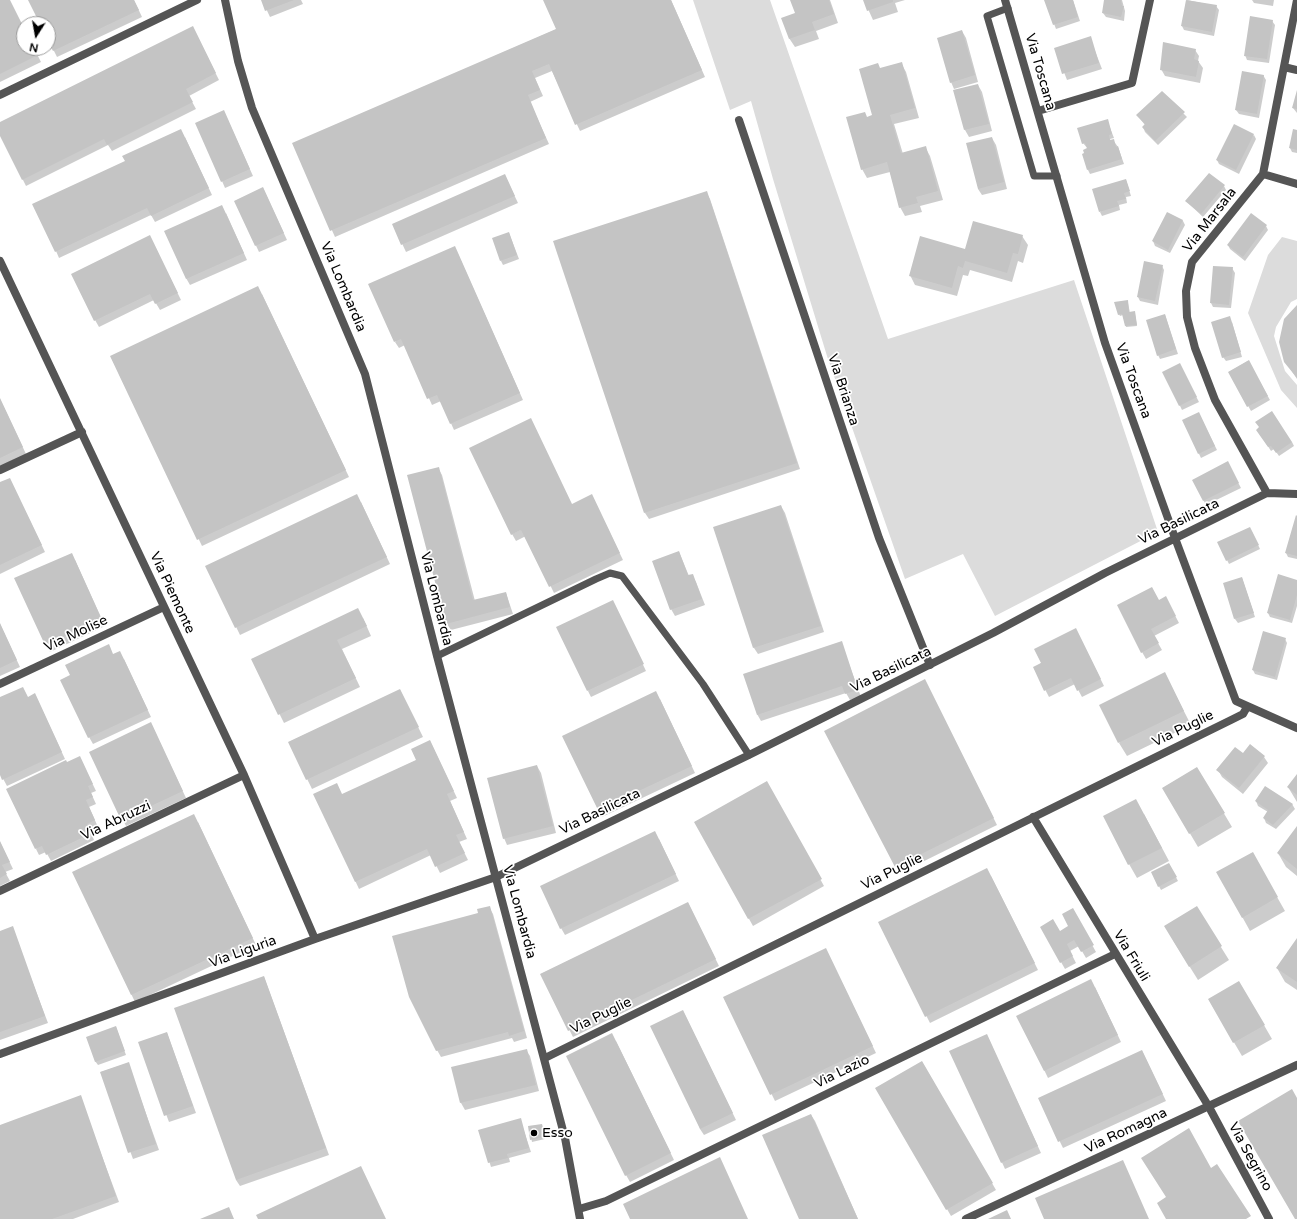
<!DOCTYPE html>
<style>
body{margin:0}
#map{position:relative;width:1297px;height:1219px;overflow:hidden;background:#fff;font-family:"Varela Round",sans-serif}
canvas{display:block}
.north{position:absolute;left:16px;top:16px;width:40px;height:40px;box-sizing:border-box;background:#fff;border:1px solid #999;border-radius:50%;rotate:191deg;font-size:11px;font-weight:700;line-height:16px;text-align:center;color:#000}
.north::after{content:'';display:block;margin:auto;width:14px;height:18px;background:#000;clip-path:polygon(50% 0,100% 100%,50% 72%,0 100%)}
</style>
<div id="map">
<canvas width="1297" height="1219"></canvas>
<div class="north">N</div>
</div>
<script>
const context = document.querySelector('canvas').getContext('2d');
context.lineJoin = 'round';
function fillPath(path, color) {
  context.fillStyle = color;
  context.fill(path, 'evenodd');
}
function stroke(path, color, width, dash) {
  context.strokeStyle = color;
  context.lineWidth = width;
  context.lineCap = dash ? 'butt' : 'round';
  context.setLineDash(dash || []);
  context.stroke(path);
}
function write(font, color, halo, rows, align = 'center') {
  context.font = font + ' "Varela Round",sans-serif';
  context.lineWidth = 3.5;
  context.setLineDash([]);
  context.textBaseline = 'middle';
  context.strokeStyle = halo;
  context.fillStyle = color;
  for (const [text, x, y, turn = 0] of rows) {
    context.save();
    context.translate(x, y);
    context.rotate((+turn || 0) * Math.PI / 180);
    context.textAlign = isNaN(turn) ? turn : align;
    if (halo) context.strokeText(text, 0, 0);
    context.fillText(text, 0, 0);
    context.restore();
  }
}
fillPath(new Path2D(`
 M693 0H770L888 339 1074 280 1158 532 995 616 963 554 905 579 827 356 773 179 751 101 730 110Z
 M1282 237 1297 241V299L1291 302 1276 327 1274 336 1285 371 1297 385V408L1281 390 1248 313 1268 255Z`), '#dcdcdc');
fillPath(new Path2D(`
 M0 0H9L24 29V48H34L41 62 0 82Z
 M29 0H134L142 17 57 57 48 39V24H41Z
 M262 0H301L303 4 270 17Z
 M544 0H671L705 77 580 131 552 71 535 78 543 96 530 102 549 144 335 237 293 144 557 29Z
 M791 0H830L838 23 816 31 819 39 795 47 789 38 796 14Z
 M864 0H905L895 3 898 12 873 20Z
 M1045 0H1073L1080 21 1056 29Z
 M1105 0H1122L1125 11 1124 21 1106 17 1103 13Z
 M1187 0 1216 6 1219 10 1214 36 1184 30 1182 26Z
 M1252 0H1274L1273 6 1254 3Z
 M1272 21 1275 25 1269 63 1247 60 1245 55Z
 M962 31 966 38 978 82 954 89 951 82Z
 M196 34 219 80 189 96 196 109 112 151 108 145 26 186 0 134V123Z
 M1090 38 1102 69 1067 80 1055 49Z
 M1164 44 1195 50 1199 56 1198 61 1203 68 1200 83 1165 76 1161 69Z
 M901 63 906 72 919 118 894 124 903 154 925 147 930 156 943 200 920 206 922 212 905 216 900 207 890 172 867 178 862 169 867 118 873 116 880 69Z
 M1263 75 1266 80 1259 118 1239 114 1236 110Z
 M978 85 982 92 992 131 969 137 965 130 955 91Z
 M1162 92 1187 117 1158 145 1145 132 1143 127 1145 125 1137 115Z
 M1297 92V113L1293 108Z
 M227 118 253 176 225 188 222 181Z
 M1107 120 1114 138 1110 139 1111 141 1113 140 1118 147 1124 164 1090 174 1088 170V149L1083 143Z
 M1297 131V153L1292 152 1290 148Z
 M1254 135 1256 139 1239 174 1219 164 1217 160Z
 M185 137 212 195 155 222 151 215 59 258 56 251Z
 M992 138 996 145 1007 189 982 195 978 189Z
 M1126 180 1131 196 1126 197 1127 203 1119 205 1120 210 1102 216 1100 212Z
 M508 182 518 203 406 252 393 224Z
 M1224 186 1226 190 1203 217 1187 202Z
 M263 188 287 240 259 252 235 201Z
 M706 192 710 199 800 469 649 519 645 513Z
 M226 213 247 260 190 285 186 278Z
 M1168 213 1183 221 1185 225 1170 253 1155 246 1153 241Z
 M1266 226 1268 230 1245 261 1230 249 1228 245Z
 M509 233 519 259 503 265 501 261Z
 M1022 236 1028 245 1023 263 1018 261 1012 282 970 270 968 276 963 275 957 296 915 285 910 275 966 251Z
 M153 243 181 300 160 310 154 300 99 327 95 320Z
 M458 254 523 400 454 430 441 401 432 405 405 345 399 348 395 342Z
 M1162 266 1164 270 1158 305 1140 301 1138 297Z
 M1232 268 1235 273 1231 308 1213 307 1211 303Z
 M262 294 349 477 202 546 111 357Z
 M1128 303 1130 313 1135 314 1137 326 1126 327 1123 315 1120 316 1119 314Z
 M1297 306V379L1285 361Z
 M1165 315 1178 354 1160 359 1158 355Z
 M1232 322 1242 357 1226 361 1223 357Z
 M1248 361 1270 400 1251 411 1229 372Z
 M1182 369 1199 402 1182 410 1164 373Z
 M0 399 26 454 0 466Z
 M1201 418 1217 450 1201 458 1183 421Z
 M1260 434 1292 442 1294 446 1279 456 1274 449 1271 451Z
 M1230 467 1241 488 1206 505 1193 480Z
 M438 468 442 475 475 601 506 593 513 614 451 630 447 624Z
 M0 483 13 486 45 552 0 574Z
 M361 502 390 564 240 635 207 567Z
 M595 502 623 560 554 593 526 536 516 541 512 534 572 505Z
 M781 506 785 513 824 632 758 654 754 648 714 528Z
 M1297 517V559L1288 557 1286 553Z
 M1252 532 1260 549 1229 564 1227 560Z
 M679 552 689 576 692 575 696 582 705 605 675 616 671 609Z
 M75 560 105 626 50 652 16 579Z
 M1242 578 1255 617 1238 623 1235 619Z
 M1297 581V606L1292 623 1270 617 1268 613Z
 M1159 601 1169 604 1179 623 1154 636 1162 650 1146 659 1142 652Z
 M616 608 646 671 591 697 588 691Z
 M363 618 371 636 342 649 360 687 284 723 252 659Z
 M0 624 20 667 0 676Z
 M1079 636 1104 686 1082 697 1075 684 1049 697 1034 668Z
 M1285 639 1287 643 1277 680 1255 674 1253 670Z
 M841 642 861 697 850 700 846 693 761 721 757 714Z
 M114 656 124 659 151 717 93 744 89 737Z
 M1165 674 1191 725 1127 756 1119 743Z
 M928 687 997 825 900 873 826 732Z
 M400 690 423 737 312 789 289 742Z
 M0 698H28L38 701 65 759 7 786 0 773Z
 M660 699 695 773 602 817 563 736Z
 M154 730 186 798 126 826 90 752Z
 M430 741 457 798 450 801 467 839 459 842 468 860 440 873 431 855 359 889 315 794 342 795 417 760Z
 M1243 754 1264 757 1268 763 1243 794 1222 777 1218 770Z
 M67 763 83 764 96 791 91 793 96 804 89 807 98 827 90 831 94 840 51 861 46 852 39 855 36 849Z
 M537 766 541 773 556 833 507 845 504 838Z
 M1197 768 1232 827 1198 847 1163 788Z
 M1297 775V802L1288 787Z
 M767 783 824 886 753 926 695 822Z
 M1256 801 1292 804 1295 809 1276 829 1266 823 1264 818 1268 812 1258 806Z
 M1144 814 1169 861 1137 878 1129 864Z
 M198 822 256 945 135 1002 73 872Z
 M1297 828V876L1286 867 1278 853Z
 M659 839 679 881 565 935 561 928Z
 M0 842 13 869 5 872 10 881 0 886Z
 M1252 853 1285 911 1250 931 1218 873Z
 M1169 864 1178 881 1161 890 1152 873Z
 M991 876 1038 970 930 1023 879 923Z
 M688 903 719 966 573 1037 541 974Z
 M489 907 493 914 527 1038 514 1042 512 1038 441 1057 437 1050 479 913Z
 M1196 907 1229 960 1198 980 1173 940Z
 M1073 910 1096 952 1086 958 1079 946 1070 951 1076 963 1065 969 1041 927 1059 932 1070 927Z
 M12 928 48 1023 0 1040V932Z
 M1297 940V990L1285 982 1277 968Z
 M829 956 876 1053 775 1101 724 998Z
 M264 977 329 1155 240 1186 236 1180Z
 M1239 982 1272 1039 1242 1056 1209 1000Z
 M1095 987 1121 1042 1048 1078 1018 1016Z
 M683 1011 736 1120 704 1135 700 1129Z
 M116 1027 126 1055 98 1065 95 1061Z
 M167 1033 196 1113 169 1122 139 1043Z
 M616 1041 674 1160 630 1182 626 1175Z
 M990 1042 1041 1153 1005 1169 951 1051Z
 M526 1050 530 1056 539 1091 465 1110 461 1103 452 1068Z
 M1142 1051 1166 1101 1063 1148 1039 1099Z
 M922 1062 996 1190 951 1216 877 1088Z
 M128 1063 159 1150 133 1159 101 1072Z
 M80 1097 119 1202 73 1219H0V1126Z
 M811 1115 815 1121 858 1219H800Z
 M520 1119 531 1152 509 1158 510 1162 491 1167 480 1131Z
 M542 1125 545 1139 532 1142 529 1127Z`), '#0003');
fillPath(new Path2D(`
 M0 0H10L24 28V48H34L38 55 0 74Z
 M28 0H134L139 10 53 51 48 42V24H40Z
 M261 0H294L265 11Z
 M543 0H671L702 70 575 125 549 64 532 71 540 90 528 95 546 138 330 231 292 143 556 29Z
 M790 0H829L834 14 812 22 815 30 789 39 781 18 795 13Z
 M863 0H893V2L867 11Z
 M1044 0H1073L1078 17 1053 25Z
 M1104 0H1121L1122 6H1124L1121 17 1102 13Z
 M1186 0 1217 5 1212 32 1181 26Z
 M1250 16 1273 20 1267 59 1244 56Z
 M193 26 216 73 186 89 193 102 107 145 104 139 22 180 0 136V122Z
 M962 30 975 75 950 83 937 38Z
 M1091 36 1099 63 1062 74 1054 48Z
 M1163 42 1196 49 1194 59 1199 61 1196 77 1160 70Z
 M902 62 915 108 890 115 901 153 926 146 938 191 916 197 918 203 899 208 887 162 861 170 846 117 865 112 867 117 872 115 859 69 878 63 880 68Z
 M1242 71 1264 75 1257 114 1235 110Z
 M978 84 989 124 964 130 953 90Z
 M1297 90V109L1292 108Z
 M1162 91 1185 112 1155 141 1142 127 1145 124 1136 115Z
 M224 110 250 169 221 182 195 123Z
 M1108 119 1112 134 1109 135 1110 140 1114 139 1116 147 1118 146 1122 159 1087 170 1082 154 1084 153 1083 150 1087 148 1085 143 1082 144 1077 128Z
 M1234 124 1254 134 1236 170 1216 160Z
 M181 129 209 188 151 216 147 208 55 252 32 204 125 161 122 156Z
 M1293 129 1297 130V150L1289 148Z
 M992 137 1004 182 978 189 966 143Z
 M1209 173 1225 185 1201 214 1185 201Z
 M505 174 515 196 401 245 392 224Z
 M1126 179 1130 191 1124 193 1126 199 1117 201 1119 206 1099 212 1092 189Z
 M263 187 284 233 255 246 234 201Z
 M707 191 797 463 644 513 553 241Z
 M222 205 244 253 186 279 164 231Z
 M1167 212 1183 220 1168 250 1152 241Z
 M1251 213 1267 225 1243 257 1227 245Z
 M973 221 1023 235 1018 254 1013 253 1007 273 965 261 963 268 958 266 952 288 909 276 920 236 965 249Z
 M509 232 517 255 500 261 492 238Z
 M150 235 178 293 155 304 150 294 94 321 71 274Z
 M455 246 520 393 450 424 437 395 427 399 401 339 394 342 368 284Z
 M1144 261 1163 265 1155 301 1137 297Z
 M1213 266 1233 267 1229 305 1210 303Z
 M258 286 346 470 197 540 110 356Z
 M1128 300 1129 312 1135 311 1137 325 1125 326 1122 314 1118 315 1114 302Z
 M1297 305V378L1284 362 1279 342 1284 319Z
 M1165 314 1176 349 1157 356 1146 320Z
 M1230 316 1241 352 1222 358 1211 322Z
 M1249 360 1268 396 1247 407 1228 372Z
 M1180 363 1197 397 1179 406 1162 372Z
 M0 398 23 447 0 458Z
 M1272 411 1292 442 1276 453 1271 446 1268 447 1256 430 1259 427 1255 422Z
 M1199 412 1215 446 1198 454 1182 420Z
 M531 418 572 504 592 494 620 553 549 587 521 530 511 535 469 448Z
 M1228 461 1239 483 1203 501 1192 480Z
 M439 467 473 600 506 592 510 607 446 624 407 475Z
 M10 478 42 545 0 565V482Z
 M357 494 387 557 235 628 205 566Z
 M781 505 821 626 753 648 713 527Z
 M1296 515 1297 516V556L1285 553Z
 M1250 527 1259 545 1226 561 1217 542Z
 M679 551 688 575 693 574 702 599 670 610 652 561Z
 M72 553 102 620 45 645 14 578Z
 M1278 574 1297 580V595L1290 620 1267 613Z
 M1242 577 1254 613 1234 619 1223 583Z
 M1152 587 1159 600 1166 596 1176 616 1151 629 1159 643 1141 653 1117 605Z
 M613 600 644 664 587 691 556 627Z
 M358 608 367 626 337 640 356 678 278 715 251 659Z
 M0 623 17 660 0 668Z
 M1076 628 1101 679 1077 691 1071 678 1044 691 1033 667 1041 663 1034 649Z
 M1263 631 1286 638 1275 677 1252 670Z
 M842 641 858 690 845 694 842 686 757 715 743 674Z
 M109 644 113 654 120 651 148 710 88 738 60 680 70 675 65 665Z
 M1165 672 1184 711 1118 743 1099 705Z
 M925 679 994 818 895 867 824 731Z
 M23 687 28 697 35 693 62 752 2 780 0 775V697Z
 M400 689 419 727 306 780 288 742Z
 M656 691 692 766 598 810 562 736Z
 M151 722 183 791 121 820 89 752Z
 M430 740 454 791 447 794 464 832 456 835 465 853 435 867 427 849 355 882 313 794 337 783 342 794 416 760 411 749Z
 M1250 744 1265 756 1239 788 1216 770 1235 747 1243 753Z
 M80 756 93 784 88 786 93 797 86 800 95 820 87 824 92 833 46 855 42 846 35 849 6 789 66 760 67 762Z
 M537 765 553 826 503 839 487 778Z
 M1197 767 1225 813 1189 834 1162 788Z
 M1297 774V795L1287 787Z
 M767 781 822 879 748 919 694 822Z
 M1265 786 1293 804 1273 825 1263 818 1268 810 1255 801Z
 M1136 799 1162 848 1128 865 1103 816Z
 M194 814 253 938 131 995 72 872Z
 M1297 826V869L1277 853Z
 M655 831 676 874 560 929 540 886Z
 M0 841 10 862 2 865 7 874 0 878Z
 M1253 852 1278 897 1242 918 1216 872Z
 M1169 863 1177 877 1158 887 1151 872Z
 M987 868 1035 963 925 1017 878 922Z
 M688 902 716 959 568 1031 540 974Z
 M490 906 524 1031 509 1036 508 1032 436 1051 409 997 392 936 478 913 477 909Z
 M1197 906 1222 946 1189 967 1164 926Z
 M1073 908 1094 945 1081 952 1074 940 1067 944 1073 956 1060 963 1040 927 1053 919 1060 931 1068 926 1062 914Z
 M13 926 45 1016 0 1032V931Z
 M1297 938V982L1276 968Z
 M826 948 873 1046 770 1095 723 997Z
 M264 976 326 1148 236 1180 174 1008Z
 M1091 979 1118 1035 1044 1071 1016 1016Z
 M1239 981 1265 1025 1233 1043 1208 999Z
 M683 1010 733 1113 700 1129 650 1026Z
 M116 1026 125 1051 95 1062 86 1037Z
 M167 1032 193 1106 164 1116 138 1042Z
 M612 1033 671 1153 625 1176 566 1056Z
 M987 1034 1038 1146 1001 1163 949 1051Z
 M527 1049 536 1085 460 1103 451 1067Z
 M1142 1050 1163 1094 1058 1142 1038 1098Z
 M922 1061 993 1183 946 1210 875 1088Z
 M129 1062 156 1144 128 1153 100 1072Z
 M1292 1089 1297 1098V1219H1295L1238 1121Z
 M81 1095 116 1196 52 1219H0V1125Z
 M811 1114 858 1219H799L762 1135Z
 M521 1118 529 1148 507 1154 508 1158 488 1163 478 1130Z
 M542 1124 545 1137 530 1140 528 1126Z
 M1189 1128 1211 1168 1217 1164 1251 1216 1246 1219H1166L1157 1203 1166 1197 1141 1158Z
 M720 1157 748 1219H630L623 1204Z
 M1123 1160 1149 1219H1044L1035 1198Z
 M361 1166 386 1219H258L256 1215Z
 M229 1207 234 1219H200Z
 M1007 1210 1011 1219H988Z`), '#c4c4c4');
stroke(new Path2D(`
 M1008 8 987 16 1034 176H1057
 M437 656 596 579 610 573 622 576 703 684 749 755`), '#555', 7);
stroke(new Path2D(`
 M1005 0 1105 343 1175 538 1236 701 1297 728
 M1284 67 1297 70
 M0 95 197 0
 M1038 111 1132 83 1150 0
 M739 120 879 538 930 665
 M1263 174 1297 184
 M0 261 244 775 315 939
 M0 470 82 432
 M1267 493 1215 400 1195 348 1187 317 1186 291 1192 262 1263 174 1297 0
 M0 684 164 607
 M1033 817 1209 1107 1269 1219
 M0 891 244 775
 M0 1054 315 939 496 877 749 755 993 633 1105 573 1267 493 1297 494
 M545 1058 1233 719 1243 714 1247 707
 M579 1209 606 1201 1115 954
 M966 1219 1297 1065`), '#555', 8);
stroke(new Path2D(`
 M225 0 238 61 252 108 365 374 437 656 565 1138 580 1219`), '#555', 8);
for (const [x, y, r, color] of [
 [534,1133,4,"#000"]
]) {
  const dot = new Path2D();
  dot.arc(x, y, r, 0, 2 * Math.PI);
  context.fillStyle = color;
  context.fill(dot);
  stroke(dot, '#fff', 1.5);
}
write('14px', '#000', '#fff', [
 ["Via Toscana",1040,72,74],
 ["Via Marsala",1210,220,-52],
 ["Via Lombardia",343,287,67],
 ["Via Toscana",1133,381,70],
 ["Via Brianza",843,390,72],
 ["Via Basilicata",1179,522,-26],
 ["Via Piemonte",172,593,65],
 ["Via Lombardia",436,599,76],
 ["Via Molise",76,634,-25],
 ["Via Basilicata",891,670,-26],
 ["Via Puglie",1183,729,-26],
 ["Via Basilicata",600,812,-26],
 ["Via Abruzzi",116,821,-25],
 ["Via Puglie",892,872,-26],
 ["Via Lombardia",519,912,75],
 ["Via Liguria",243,952,-20],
 ["Via Friuli",1131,956,59],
 ["Via Puglie",601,1016,-26],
 ["Via Lazio",842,1072,-26],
 ["Via Romagna",1126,1131,-25],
 ["Via Segrino",1250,1157,61]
]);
write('14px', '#000', '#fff', [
 ["Esso",542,1133]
], 'left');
</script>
